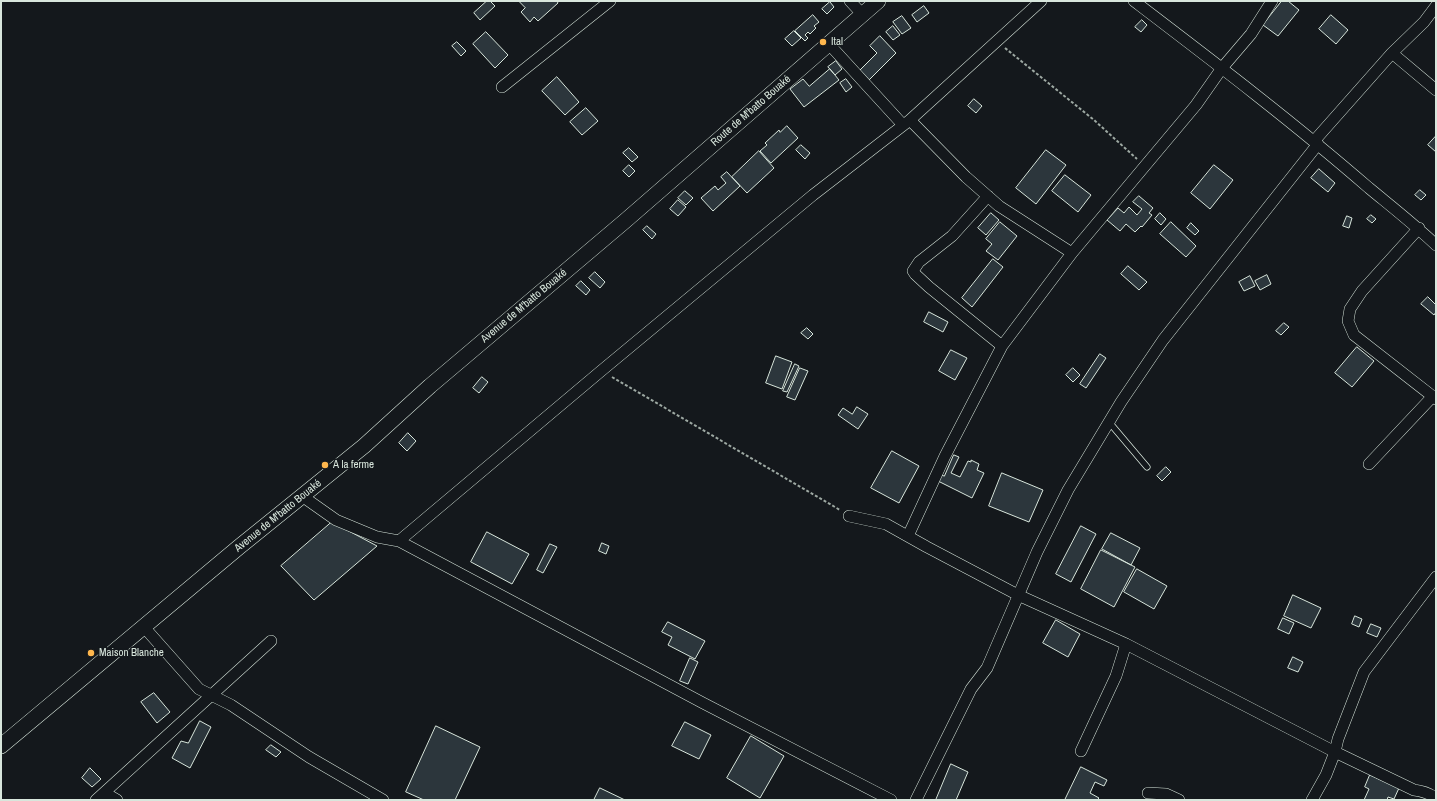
<!DOCTYPE html>
<meta charset="utf-8">
<style>
body{margin:0}
#map{position:relative;width:1437px;height:801px;overflow:hidden;background:#14181c;font-family:"Archivo Narrow",sans-serif}
canvas{display:block}
.frame{position:absolute;inset:0;border:2px solid #d8e6dc;pointer-events:none}
</style>
<div id="map">
<canvas width="1437" height="801"></canvas>
<div class="frame"></div>
</div>
<script>
const context = document.querySelector('canvas').getContext('2d');
context.lineJoin = 'round';
function fillPath(path, color) {
  context.fillStyle = color;
  context.fill(path, 'evenodd');
}
function stroke(path, color, width, dash) {
  context.strokeStyle = color;
  context.lineWidth = width;
  context.lineCap = dash ? 'butt' : 'round';
  context.setLineDash(dash || []);
  context.stroke(path);
}
function write(font, color, halo, rows, align = 'center') {
  context.font = font + ' "Archivo Narrow",sans-serif';
  context.lineWidth = 3;
  context.setLineDash([]);
  context.textBaseline = 'middle';
  context.strokeStyle = halo;
  context.fillStyle = color;
  for (const [text, x, y, turn = 0] of rows) {
    context.save();
    context.translate(x, y);
    context.rotate((+turn || 0) * Math.PI / 180);
    context.textAlign = isNaN(turn) ? turn : align;
    if (halo) context.strokeText(text, 0, 0);
    context.fillText(text, 0, 0);
    context.restore();
  }
}
const building = new Path2D(`
 M487 1H490L495 6 480 20 474 13Z
 M519 1H557L558 3 538 21 534 17 530 22 521 12 525 8Z
 M1282 1H1288L1299 10 1278 36 1263 25Z
 M830 2 834 7 827 14 822 9Z
 M924 6 929 13 917 22 912 15Z
 M813 15 819 22 814 26 816 28 810 34 808 32 805 35 808 38 805 41 795 31Z
 M1331 15 1348 30 1336 44 1319 29Z
 M902 16 911 28 902 34 893 22Z
 M1142 20 1147 25 1141 32 1135 27Z
 M893 26 900 35 893 40 886 32Z
 M794 31 801 38 792 46 785 39Z
 M486 32 508 55 495 68 473 44Z
 M880 36 896 53 869 80 860 70 877 53 870 46Z
 M457 42 466 51 461 56 452 46Z
 M836 61 842 69 835 75 828 67Z
 M830 69 839 80 804 107 790 89 803 79 809 86Z
 M557 77 579 102 565 115 542 91Z
 M846 79 852 87 846 92 840 83Z
 M974 99 982 106 976 113 968 106Z
 M586 108 598 121 582 135 570 122Z
 M787 126 798 138 771 163 760 151 767 145 765 143 779 130 780 132Z
 M1436 136V152L1428 145Z
 M801 145 810 153 805 159 796 150Z
 M629 148 638 157 632 162 623 153Z
 M1046 150 1066 165 1036 204 1016 188Z
 M759 151 774 168 747 193 732 177Z
 M629 165 635 171 629 177 623 171Z
 M1214 165 1233 180 1210 209 1191 193Z
 M1319 169 1335 183 1328 192 1311 178Z
 M727 172 740 186 713 211 701 198 715 186 718 190 726 183 721 177Z
 M1065 175 1091 195 1078 212 1052 191Z
 M1420 190 1426 195 1421 200 1415 195Z
 M685 191 693 198 686 205 678 198Z
 M1139 196 1153 208 1149 213 1152 215 1142 227 1141 226 1135 232 1126 224 1120 231 1107 220 1118 208 1124 213 1129 207 1137 215 1142 209 1133 202Z
 M678 200 686 207 678 216 670 209Z
 M991 213 999 220 986 235 978 228Z
 M1160 213 1166 219 1161 225 1155 219Z
 M1371 215 1376 219 1372 223 1367 219Z
 M1347 216 1352 218 1349 228 1343 226Z
 M1000 222 1017 236 998 260 986 251 992 244 986 239Z
 M1171 222 1196 246 1186 257 1160 234Z
 M1191 223 1199 231 1195 235 1187 228Z
 M647 226 656 234 652 239 643 230Z
 M993 259 1003 267 972 307 962 298Z
 M1128 266 1147 282 1139 290 1121 274Z
 M595 272 605 282 600 288 589 278Z
 M1267 275 1271 284 1260 290 1255 281Z
 M1250 276 1255 286 1244 291 1239 282Z
 M581 281 590 290 586 295 576 286Z
 M1428 297 1436 305V312L1434 315 1421 304Z
 M929 312 948 322 943 332 924 322Z
 M1284 323 1289 327 1281 335 1276 331Z
 M807 328 813 334 808 339 801 333Z
 M1357 347 1374 361 1352 387 1335 373Z
 M951 350 967 358 955 380 939 371Z
 M1100 354 1106 358 1086 388 1080 384Z
 M776 356 792 362 782 389 766 383Z
 M795 364 799 366 787 392 783 391Z
 M800 368 808 371 795 400 787 397Z
 M1073 368 1080 375 1073 382 1066 375Z
 M482 377 488 382 479 393 473 388Z
 M857 407 868 414 858 429 838 415 843 408 852 414Z
 M408 433 416 441 407 451 399 443Z
 M892 451 919 466 899 503 871 488Z
 M954 455 959 457 951 473 960 477 968 461 971 462V460L979 464 977 470 984 473 972 498 936 480 939 474 944 476Z
 M1166 467 1171 472 1162 481 1157 476Z
 M1002 473 1043 490 1029 522 989 506Z
 M332 522 377 546 314 600 281 566Z
 M1081 526 1096 534 1071 582 1056 574Z
 M487 532 529 554 512 584 471 562Z
 M1111 533 1140 548 1131 565 1102 549Z
 M602 543 609 546 606 554 599 551Z
 M550 544 557 547 543 573 537 570Z
 M1101 550 1135 567 1114 607 1081 589Z
 M1137 569 1167 586 1154 609 1124 592Z
 M1293 595 1321 608 1311 628 1284 616Z
 M1355 616 1362 619 1359 627 1352 624Z
 M1283 618 1294 623 1289 634 1278 629Z
 M1056 620 1080 634 1068 657 1043 643Z
 M668 622 705 641 695 659 668 645 672 637 662 632Z
 M1371 624 1381 628 1377 637 1367 633Z
 M1293 657 1303 662 1298 672 1288 668Z
 M690 658 698 662 688 684 680 681Z
 M154 693 170 712 157 723 141 702Z
 M200 721 211 727 190 768 172 758 181 741 188 743Z
 M685 722 711 735 699 759 672 746Z
 M436 726 480 747 455 800H424L406 792Z
 M751 736 784 756 760 798 727 778Z
 M271 745 281 752 276 757 266 750Z
 M951 764 968 772 956 800H936Z
 M1081 767 1107 780 1104 786 1095 782 1090 793 1099 798 1097 800H1065Z
 M90 768 101 779 92 787 82 778Z
 M1370 775 1399 788 1394 799 1388 797 1387 800H1364L1369 789 1365 787Z
 M600 788 625 800H594Z`);
fillPath(building, '#2c363c');
stroke(building, '#d8e6dc', 1);
const lane = new Path2D(`
 M1109 422 1147 467`);
const street = new Path2D(`
 M850 1 862 14
 M1134 1C1214 62 1293 122 1369 188 1392 207 1415 225 1436 245
 M828 43 903 125
 M1392 53 1436 90
 M502 87 610 1
 M910 120 966 177 999 206 1072 253
 M1315 140 1392 53 1424 22 1436 6
 M988 196 952 236 919 262 913 271 915 274 929 287 1002 346
 M1419 228 1362 291 1350 309 1348 321 1354 335 1436 399
 M1369 464 1433 396
 M302 496 336 520 377 537 399 541 703 703 891 800
 M849 516 886 524 927 547 1018 595 1126 644 1335 752 1414 790C1422 791 1430 793 1436 799
 M908 536 945 456 1002 346 1072 253 1196 105 1222 68 1251 34 1272 1
 M399 541 601 371 813 195 910 120 1041 1
 M144 627 199 689 231 705 309 757 383 800
 M1081 751 1116 676 1126 644
 M105 793 117 800
 M1148 793 1166 794 1179 800
 M96 800 271 641
 M916 800 971 689 987 668 1037 552 1068 490 1121 402 1163 340 1318 144
 M1312 800 1326 775 1335 752 1338 739 1364 672 1436 577`);
const secondary = new Path2D(`
 M1 746 239 547 364 446 430 386 625 221 878 1`);
stroke(lane, '#d8e6dc', 7);
stroke(street, '#d8e6dc', 12);
stroke(secondary, '#d8e6dc', 16);
stroke(new Path2D(`
 M1005 48 1094 120 1137 159
 M612 377 840 510`), '#9da8a2', 2, [3, 2]);
stroke(lane, '#14181c', 5.5);
stroke(street, '#14181c', 11);
stroke(secondary, '#14181c', 15);
for (const [x, y, r, color] of [
 [823,42,4,"#ffb74d"],
 [325,465,4,"#ffb74d"],
 [91,653,4,"#ffb74d"]
]) {
  const dot = new Path2D();
  dot.arc(x, y, r, 0, 2 * Math.PI);
  context.fillStyle = color;
  context.fill(dot);
  stroke(dot, '#14181c', 1.5);
}
write('11px', '#d8e6dc', '#14181c', [
 ["Ital",831,42],
 ["A la ferme",333,465],
 ["Maison Blanche",99,653]
], 'left');
write('11px', '#d8e6dc', '#14181c', [
 ["Route de M'batto Bouaké",751,111,-41],
 ["Avenue de M'batto Bouaké",524,306,-40],
 ["Avenue de M'batto Bouaké",278,516,-39]
]);
</script>
